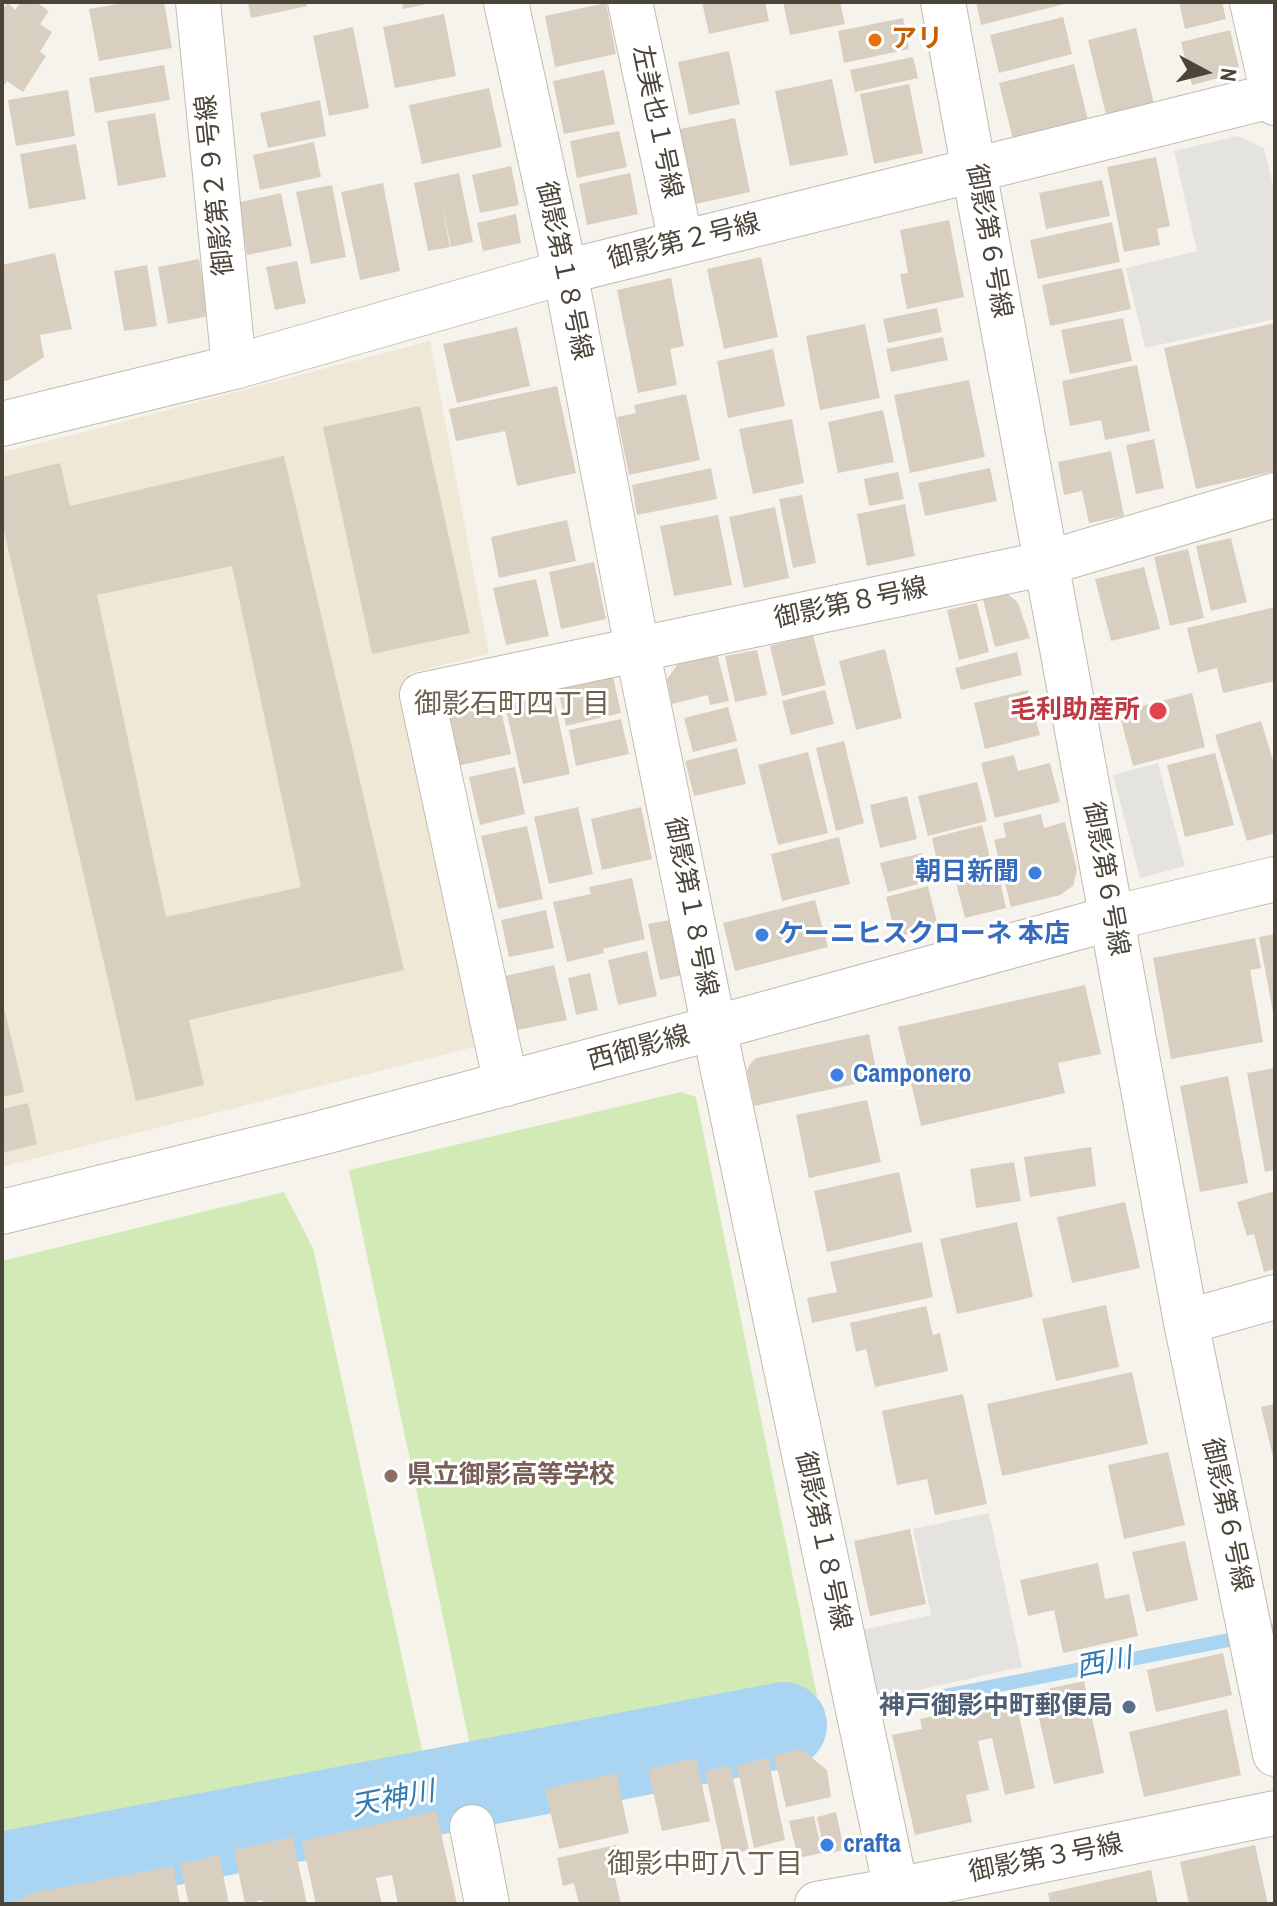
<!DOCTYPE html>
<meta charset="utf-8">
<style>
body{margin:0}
#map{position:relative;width:1277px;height:1906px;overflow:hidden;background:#f6f3ec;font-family:"Archivo Narrow",sans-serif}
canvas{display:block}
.frame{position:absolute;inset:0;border:4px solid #4b4439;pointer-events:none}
.north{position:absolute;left:1165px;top:32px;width:80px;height:80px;-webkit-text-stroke:6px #fff;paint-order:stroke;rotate:97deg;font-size:22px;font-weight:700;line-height:32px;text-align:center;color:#4b4439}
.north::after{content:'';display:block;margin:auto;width:28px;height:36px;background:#4b4439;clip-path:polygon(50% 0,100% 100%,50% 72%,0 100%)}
</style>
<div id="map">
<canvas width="1277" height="1906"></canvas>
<div class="frame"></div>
<div class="north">N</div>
</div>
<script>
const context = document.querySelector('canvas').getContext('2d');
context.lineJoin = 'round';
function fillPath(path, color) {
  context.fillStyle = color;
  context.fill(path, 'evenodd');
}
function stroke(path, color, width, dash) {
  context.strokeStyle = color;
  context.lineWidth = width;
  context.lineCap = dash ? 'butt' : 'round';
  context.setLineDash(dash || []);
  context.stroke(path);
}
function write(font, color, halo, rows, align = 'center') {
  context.font = font + ' "Archivo Narrow","Noto Sans JP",sans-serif';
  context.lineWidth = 6;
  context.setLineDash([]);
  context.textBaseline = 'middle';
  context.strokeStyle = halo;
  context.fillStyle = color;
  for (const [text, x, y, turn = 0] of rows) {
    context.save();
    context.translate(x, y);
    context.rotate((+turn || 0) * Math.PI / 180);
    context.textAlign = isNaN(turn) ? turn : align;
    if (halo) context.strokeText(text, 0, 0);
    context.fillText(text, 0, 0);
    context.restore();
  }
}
fillPath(new Path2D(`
 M430 341 489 654 409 673 482 1045 2 1167V452L45 442Z`), '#efe8d6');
fillPath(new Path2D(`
 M681 1092 696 1097 817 1696 472 1755 349 1170Z
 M284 1192 313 1248 426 1768 2 1854V1261Z`), '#d2eab5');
fillPath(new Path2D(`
 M1238 136 1264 148 1275 194V319L1145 348 1126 268 1197 251 1174 151Z
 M1158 763 1185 866 1140 878 1113 775Z
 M989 1513 1022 1667 869 1701 854 1632 931 1615 913 1529Z`), '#e5e3e0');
stroke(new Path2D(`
 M887 1707 1275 1631`), '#a9d4f2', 14);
stroke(new Path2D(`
 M2 1875 784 1725`), '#a9d4f2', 86);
fillPath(new Path2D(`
 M21 2H36L49 11 40 24 52 32 40 52 46 56 23 92 7 81 2 88V9L8 3 15 10Z
 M130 2H164L172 48 99 61 89 9Z
 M248 2H306L307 6 251 18Z
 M402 2H432V3L403 9Z
 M702 2H765L769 21 709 34Z
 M783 2H840L845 24 790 35Z
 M976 2H1069V3L981 25Z
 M1179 2H1222L1226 19 1185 29Z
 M606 3 616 54 555 67 545 16Z
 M444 14 456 76 395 88 383 27Z
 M1063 17 1072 54 999 73 990 35Z
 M903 18 909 49 844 63 838 31Z
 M353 27 369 108 329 116 313 36Z
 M1136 28 1154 104 1106 115 1088 40Z
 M1230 30 1240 72 1192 85 1181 42Z
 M729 51 740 104 689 115 678 62Z
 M913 57 918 78 855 92 850 70Z
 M1074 64 1088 120 1013 139 999 83Z
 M164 65 170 100 95 113 89 78Z
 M604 70 615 124 564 134 553 81Z
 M832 79 848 155 790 166 775 91Z
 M909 84 923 153 874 164 860 94Z
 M489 88 502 147 422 164 409 105Z
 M68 90 75 136 16 146 8 100Z
 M320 100 326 136 268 148 260 113Z
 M155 113 166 177 118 186 107 121Z
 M735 118 750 192 691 205 675 130Z
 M619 131 627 167 577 178 570 141Z
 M314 142 321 177 260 190 253 155Z
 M76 144 86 199 29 209 20 154Z
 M1156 157 1170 226 1157 229 1160 245 1124 252 1107 167Z
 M511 166 519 205 480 213 472 175Z
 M459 173 473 242 451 247 441 201 450 247 428 251 414 183Z
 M630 173 638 214 587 225 579 184Z
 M1102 180 1110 216 1046 229 1039 193Z
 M383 183 400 271 360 280 341 192Z
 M332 185 346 257 311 264 296 192Z
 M281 193 292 246 247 255 236 203Z
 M516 214 521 243 483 251 477 223Z
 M949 220 964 297 907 309 900 274 908 273 900 230Z
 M1112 222 1120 262 1038 279 1030 240Z
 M55 253 72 329 40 335 44 357 9 380 2 382V265Z
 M761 257 778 337 724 349 707 269Z
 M199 259 209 316 168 324 158 267Z
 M297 261 306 303 275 310 266 267Z
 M147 265 157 326 124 331 114 271Z
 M1122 268 1131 309 1050 326 1042 285Z
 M671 278 684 346 670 349 677 385 638 393 617 290Z
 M937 308 942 332 888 343 883 319Z
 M1123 318 1132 361 1070 374 1061 330Z
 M1275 323V471L1196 489 1164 348Z
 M865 324 880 398 820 410 806 336Z
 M517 327 530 386 457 403 443 344Z
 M943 337 948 360 891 372 886 349Z
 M773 349 785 406 728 418 717 361Z
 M1137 365 1150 431 1105 440 1101 420 1070 426 1062 381Z
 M969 380 985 457 910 473 894 395Z
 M557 386 576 473 517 486 505 431 456 441 449 409Z
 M686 394 700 460 629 475 617 417 636 413 634 405Z
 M420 406 470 633 372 654 323 427Z
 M883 410 894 462 838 473 828 422Z
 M792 419 804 483 753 494 739 429Z
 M1154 439 1164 488 1136 494 1126 445Z
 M1111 451 1124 516 1089 523 1082 491 1064 495 1058 462Z
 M284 456 404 970 189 1020 204 1085 136 1101 2 523V477L60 463 70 506ZM232 566 301 887 166 917 97 595Z
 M711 468 717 499 637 515 632 485Z
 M990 468 997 501 925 516 918 483Z
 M898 472 904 499 869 506 864 479Z
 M802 495 816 563 793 568 779 499Z
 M905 504 915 556 867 566 857 514Z
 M775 507 789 578 744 588 729 517Z
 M718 515 732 585 674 596 660 526Z
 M567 520 576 561 499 578 491 537Z
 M1231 538 1247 602 1211 611 1196 546Z
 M1188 549 1204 618 1170 626 1154 557Z
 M594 562 606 619 561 629 549 572Z
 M1144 567 1160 629 1111 641 1095 579Z
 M536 579 549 636 506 645 493 588Z
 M1000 587 1018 603 1030 638 995 647 981 591Z
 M977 603 989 652 959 660 947 610Z
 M1275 607V681L1223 693 1217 668 1198 673 1187 628Z
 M813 635 826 685 782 696 770 646Z
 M716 649 729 701 710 705 708 695 672 704 667 679 683 657Z
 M885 649 902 718 856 730 839 661Z
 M757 650 767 695 735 702 725 656Z
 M1017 652 1022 675 961 690 955 668Z
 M613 677 621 713 566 726 558 689Z
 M825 690 834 724 791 735 782 701Z
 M1028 690 1040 735 985 749 974 703Z
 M497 693 511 754 457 766 444 705Z
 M1192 693 1205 747 1133 766 1119 712Z
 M553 694 570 774 523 784 505 705Z
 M728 707 737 741 693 752 684 718Z
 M621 719 629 754 576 766 569 730Z
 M1261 721 1275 767V833L1247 841 1215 735Z
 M844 741 864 823 836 831 816 748Z
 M737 748 746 784 694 796 685 761Z
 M808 752 828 833 778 845 758 765Z
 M1215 753 1234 825 1185 837 1167 765Z
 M1014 755 1018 771 1050 763 1060 802 995 818 981 763Z
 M515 767 525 814 480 825 469 777Z
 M977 782 987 821 928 836 918 796Z
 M907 796 917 839 880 848 870 805Z
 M578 807 593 874 549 884 534 817Z
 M641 807 652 859 602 870 591 819Z
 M1041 814 1044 828 1065 822 1077 870 1073 886 1060 895 1011 907 994 840 1006 837 1003 823Z
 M982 825 990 858 939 871 932 838Z
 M527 826 543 899 498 909 481 836Z
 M839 837 850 884 782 901 771 854Z
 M922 853 929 881 888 892 880 863Z
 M996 864 1006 908 965 918 954 875Z
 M632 878 645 939 603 949 604 953 567 962 553 902 591 894 589 887Z
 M928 886 938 926 896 937 886 897Z
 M815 900 828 947 735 971 723 923Z
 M546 910 554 948 509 957 501 920Z
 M670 920 682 975 660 980 648 924Z
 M1275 934V1012H1273L1259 937Z
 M1255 938 1261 968 1250 970 1263 1042 1171 1059 1153 958Z
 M647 951 657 996 618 1005 608 960Z
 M554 965 567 1020 517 1030 505 976Z
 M590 973 598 1010 576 1015 568 978Z
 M1085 985 1101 1054 1058 1063 1065 1093 921 1126 898 1027Z
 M2 999 24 1092 2 1097Z
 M869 1034 878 1079 754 1106 747 1071 750 1064 756 1058Z
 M1275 1068V1170L1265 1172 1247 1073Z
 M1228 1076 1248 1183 1200 1192 1180 1086Z
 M867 1100 881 1162 809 1178 796 1115Z
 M28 1103 37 1144 2 1153V1109Z
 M1091 1147 1096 1186 1030 1197 1024 1157Z
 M1014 1162 1021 1201 976 1208 970 1169Z
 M899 1172 912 1232 827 1252 814 1191Z
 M1275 1191V1269L1264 1272 1254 1234 1247 1236 1237 1202Z
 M1125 1202 1140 1268 1072 1283 1057 1217Z
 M1017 1222 1033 1297 957 1314 940 1239Z
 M922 1242 933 1297 812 1323 807 1298 837 1292 830 1262Z
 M1106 1305 1119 1367 1056 1381 1042 1319Z
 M926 1306 933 1335 940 1333 948 1371 875 1387 866 1349 856 1352 850 1323Z
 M1132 1372 1148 1444 1002 1476 987 1404Z
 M963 1394 987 1504 935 1515 927 1479 897 1485 882 1411Z
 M1275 1404V1460L1274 1461 1261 1407Z
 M1168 1452 1185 1525 1124 1539 1108 1465Z
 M910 1529 926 1604 870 1616 854 1541Z
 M1185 1541 1198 1600 1146 1612 1132 1552Z
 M1098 1563 1105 1599 1129 1594 1138 1636 1063 1653 1054 1610 1028 1616 1020 1580Z
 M1223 1653 1232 1695 1156 1712 1147 1670Z
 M1084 1681 1104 1773 1054 1784 1033 1692Z
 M1015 1698 1035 1788 1005 1795 992 1738 978 1741 989 1790 966 1795 972 1822 915 1835 892 1735 922 1729 920 1719Z
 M1227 1709 1241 1775 1144 1797 1129 1732Z
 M801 1749 827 1770 831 1797 786 1807 774 1755Z
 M696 1758 710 1821 662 1831 648 1769Z
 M768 1758 785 1840 754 1848 737 1765Z
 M730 1765 749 1850 723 1855 705 1771Z
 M616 1773 629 1833 559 1849 545 1789Z
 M436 1811 457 1904H398L392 1875 376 1878 382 1904H316L302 1841Z
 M836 1812 844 1850 825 1854 817 1817Z
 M814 1816 822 1853 798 1858 789 1821Z
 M292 1837 307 1904H263L262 1900 245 1904 234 1850Z
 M616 1845 623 1873 614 1874 621 1904H579L574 1883 563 1886 557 1858Z
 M1255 1845 1268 1904H1189L1180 1862Z
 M219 1855 229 1904H189L180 1864Z
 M173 1866 180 1904H11L31 1893Z
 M1151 1870 1158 1904H1050L1048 1893Z`), '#d8cfc1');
const minor = new Path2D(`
 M198 2 234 367
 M506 2 565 272 637 648 714 1028 899 1904
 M630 2 681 242
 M943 2 1186 1322 1275 1754
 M1252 2 1275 103
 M2 424 234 367 565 272 1275 95
 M506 1084 422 695 1047 563 1275 495
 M1186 1322 1275 1297
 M472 1827 487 1904
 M817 1904 896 1890 1275 1813`);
const tertiary = new Path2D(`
 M2 1212 313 1135 714 1028 1112 918 1275 879`);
stroke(minor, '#c2bbae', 46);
stroke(tertiary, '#c2bbae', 46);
stroke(minor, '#fff', 44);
stroke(tertiary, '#fff', 44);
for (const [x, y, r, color] of [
 [875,40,8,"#e8710a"],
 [1158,711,10,"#e0444e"],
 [1035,873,8,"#3f7fe0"],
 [762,935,8,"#3f7fe0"],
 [837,1075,8,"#3f7fe0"],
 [391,1476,8,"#8d6e63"],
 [1129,1707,8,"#5c6f8a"],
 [827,1845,8,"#3f7fe0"]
]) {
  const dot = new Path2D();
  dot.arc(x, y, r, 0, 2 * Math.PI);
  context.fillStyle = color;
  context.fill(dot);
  stroke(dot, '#fff', 3);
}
write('bold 26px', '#c56008', '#fff', [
 ["アリ",891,40]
], 'left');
write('26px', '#4b4439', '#fff', [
 ["左美也１号線",656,122,78],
 ["御影第２９号線",216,185,-96],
 ["御影第６号線",988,241,80],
 ["御影第２号線",684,242,-14],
 ["御影第１８号線",563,271,78],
 ["御影第８号線",851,604,-12],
 ["御影第６号線",1105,879,80],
 ["御影第１８号線",690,907,79],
 ["西御影線",639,1049,-15],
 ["御影第６号線",1226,1515,78],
 ["御影第１８号線",822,1541,78],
 ["御影第３号線",1046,1859,-11]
]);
write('bold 26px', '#be3a42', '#fff', [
 ["毛利助産所",1140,711]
], 'right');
write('bold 26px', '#366cbe', '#fff', [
 ["朝日新聞",1019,873,"right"],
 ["ケーニヒスクローネ 本店",778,935],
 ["Camponero",853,1075],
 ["crafta",843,1845]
], 'left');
write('bold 26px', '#785e54', '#fff', [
 ["県立御影高等学校",407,1476]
], 'left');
write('bold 26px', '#4e5e75', '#fff', [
 ["神戸御影中町郵便局",1113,1707]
], 'right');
write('28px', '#6e6250', '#fff', [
 ["御影石町四丁目",512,705],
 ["御影中町八丁目",705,1865]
]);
write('italic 28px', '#2e7ab2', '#fff', [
 ["西川",1104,1664,-11],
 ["天神川",393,1800,-11]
]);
</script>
